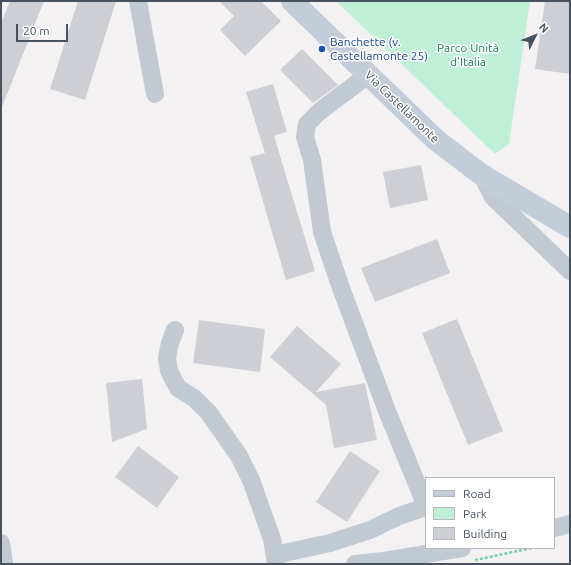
<!DOCTYPE html>
<meta charset="utf-8">
<style>
body{margin:0}
#map{position:relative;width:571px;height:565px;overflow:hidden;background:#f3f1f1;font-family:Ubuntu,sans-serif}
canvas{display:block}
.frame{position:absolute;inset:0;border:2px solid #48525f;pointer-events:none}
.legend{position:absolute;left:425px;top:477px;width:130px;height:72px;box-sizing:border-box;background:#fff;border:1px solid #b6babf;margin:0;padding:5px 7px;list-style:none;font-size:12px;color:#48525f}
.legend li{display:flex;align-items:center;gap:8px;height:20px}
.legend b{width:20px;border:1px solid #b6babf}
.north{position:absolute;left:515px;top:16px;width:40px;height:40px;-webkit-text-stroke:3px #fff;paint-order:stroke;rotate:48deg;font-size:11px;font-weight:700;line-height:16px;text-align:center;color:#48525f}
.north::after{content:'';display:block;margin:auto;width:14px;height:18px;background:#48525f;clip-path:polygon(50% 0,100% 100%,50% 72%,0 100%)}
.scale{position:absolute;left:16px;top:24px;width:52px;height:18px;box-sizing:border-box;border:2px solid #48525f;border-top:0;padding-left:5px;font-size:12px;line-height:14px;white-space:nowrap;color:#48525f;-webkit-text-stroke:3px #fff;paint-order:stroke}
</style>
<div id="map">
<canvas width="571" height="565"></canvas>
<div class="frame"></div>
<ul class="legend">
<li><b style="height:5px;background:#c3ccd9"></b>Road</li>
<li><b style="height:11px;background:#bff0d7"></b>Park</li>
<li><b style="height:11px;background:#cdcfd5"></b>Building</li>
</ul>
<div class="north">N</div>
<div class="scale">20 m</div>
</div>
<script>
const context = document.querySelector('canvas').getContext('2d');
context.lineJoin = 'round';
function fillPath(path, color) {
  context.fillStyle = color;
  context.fill(path, 'evenodd');
}
function stroke(path, color, width, dash) {
  context.strokeStyle = color;
  context.lineWidth = width;
  context.lineCap = dash ? 'butt' : 'round';
  context.setLineDash(dash || []);
  context.stroke(path);
}
function write(font, color, halo, rows, align = 'center') {
  context.font = font + ' Ubuntu,sans-serif';
  context.lineWidth = 3;
  context.setLineDash([]);
  context.textBaseline = 'middle';
  context.strokeStyle = halo;
  context.fillStyle = color;
  for (const [text, x, y, turn = 0] of rows) {
    context.save();
    context.translate(x, y);
    context.rotate((+turn || 0) * Math.PI / 180);
    context.textAlign = isNaN(turn) ? turn : align;
    if (halo) context.strokeText(text, 0, 0);
    context.fillText(text, 0, 0);
    context.restore();
  }
}
fillPath(new Path2D(`
 M336 1H530L509 144 495 154Z`), '#bff0d7');
fillPath(new Path2D(`
 M10 1H44L2 107 1 23Z
 M78 1H116L85 100 50 89Z
 M219 1H261L281 21 245 56 220 30 234 16Z
 M545 1H570V74L535 69Z
 M302 49 338 85 313 103 280 70Z
 M273 84 287 132 274 136 315 271 286 280 250 157 265 153 246 92Z
 M421 165 428 200 390 208 383 172Z
 M437 239 450 273 375 302 361 268Z
 M457 319 503 431 468 445 422 333Z
 M199 320 265 329 260 372 193 363Z
 M297 326 341 364 316 392 365 383 377 440 334 448 326 405 270 357Z
 M142 379 147 429 112 442 106 383Z
 M138 446 179 477 157 508 115 477Z
 M350 451 380 471 347 522 316 502Z`), '#cdcfd5');
stroke(new Path2D(`
 M475 560 532 548`), '#76cfac', 2.5, [3, 2]);
stroke(new Path2D(`
 M138 1 155 94
 M368 75 320 111 307 124 305 137 312 160 322 232 341 288 387 411 426 506
 M482 175 493 197 570 271
 M175 330 170 343 167 358 169 371 178 388 194 398 209 413 239 456 251 480 272 539 276 564
 M554 528 570 524
 M1 543 4 564
 M275 555 330 543 370 530 399 516 426 507
 M355 564 384 561 462 548`), '#c1c9d2', 18);
stroke(new Path2D(`
 M292 1 436 140 482 175 570 227`), '#c3ccd9', 22);
for (const [x, y, r, color] of [
 [322,49,4,"#1a4fb4"]
]) {
  const dot = new Path2D();
  dot.arc(x, y, r, 0, 2 * Math.PI);
  context.fillStyle = color;
  context.fill(dot);
  stroke(dot, '#fff', 1.5);
}
write('12px', '#164399', '#fff', [
 ["Banchette (v.",330,42],
 ["Castellamonte 25)",330,56]
], 'left');
write('12px', '#168357', '#fff', [
 ["Parco Unità",468,48],
 ["d'Italia",468,62]
]);
write('12px', '#48525f', '#fff', [
 ["Via Castellamonte",402,107,44]
]);
</script>
